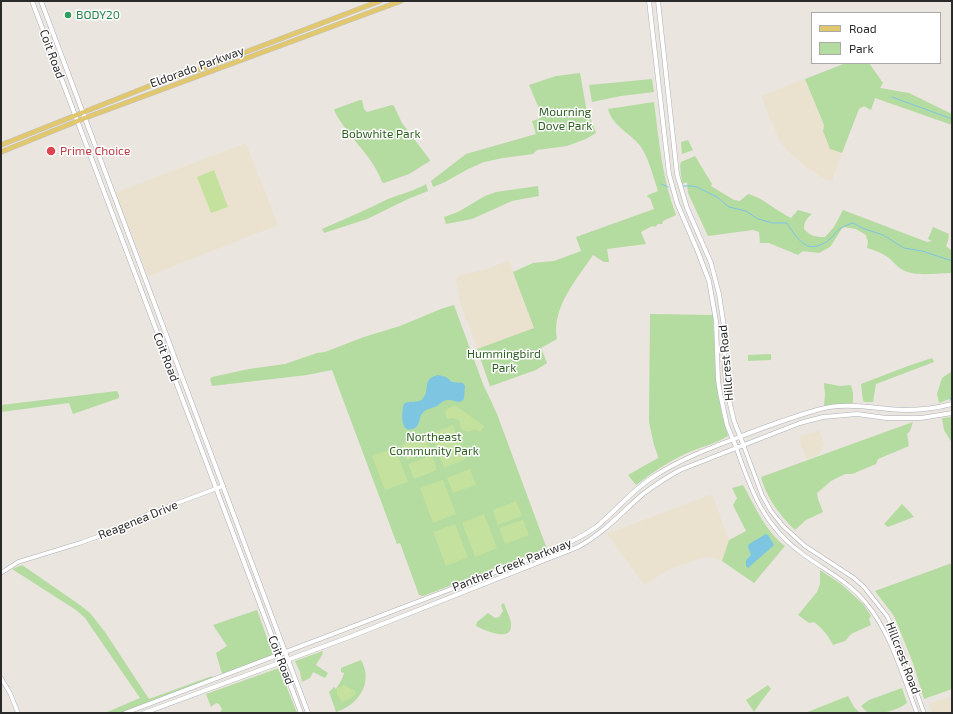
<!DOCTYPE html>
<style>
body{margin:0}
#map{position:relative;width:953px;height:714px;overflow:hidden;background:#eae5de;font-family:"Exo 2",sans-serif}
canvas{display:block}
.frame{position:absolute;inset:0;border:2px solid #2a2a2a;pointer-events:none}
.legend{position:absolute;left:811px;top:12px;width:130px;height:52px;box-sizing:border-box;background:#fff;border:1px solid #aaa;margin:0;padding:5px 7px;list-style:none;font-size:12px;color:#2a2a2a}
.legend li{display:flex;align-items:center;gap:8px;height:20px}
.legend b{width:20px;border:1px solid #aaa}
</style>
<div id="map">
<canvas width="953" height="714"></canvas>
<div class="frame"></div>
<ul class="legend">
<li><b style="height:5px;background:#e1c76d"></b>Road</li>
<li><b style="height:11px;background:#b4dba0"></b>Park</li>
</ul>
</div>
<script>
const context = document.querySelector('canvas').getContext('2d');
context.lineJoin = 'round';
function fillPath(path, color) {
  context.fillStyle = color;
  context.fill(path, 'evenodd');
}
function stroke(path, color, width, dash) {
  context.strokeStyle = color;
  context.lineWidth = width;
  context.lineCap = dash ? 'butt' : 'round';
  context.setLineDash(dash || []);
  context.stroke(path);
}
function write(font, color, halo, rows, align = 'center') {
  context.font = font + ' "Exo 2",sans-serif';
  context.lineWidth = 3;
  context.setLineDash([]);
  context.textBaseline = 'middle';
  context.strokeStyle = halo;
  context.fillStyle = color;
  for (const [text, x, y, turn = 0] of rows) {
    context.save();
    context.translate(x, y);
    context.rotate((+turn || 0) * Math.PI / 180);
    context.textAlign = isNaN(turn) ? turn : align;
    if (halo) context.strokeText(text, 0, 0);
    context.fillText(text, 0, 0);
    context.restore();
  }
}
fillPath(new Path2D(`
 M805 79 824 125 823 131 842 153 832 181 823 178 806 167 787 150 781 143 775 130 761 96Z
 M246 143 278 225 148 276 115 193Z
 M509 260 534 328 478 349 460 302 456 280 460 275 488 269Z
 M819 430 824 444 820 454 806 459 799 437Z
 M712 494 729 540 722 561 710 557 698 559 670 569 645 584 643 583 607 534Z
 M952 696V713H932L929 704Z`), '#eae2cf');
fillPath(new Path2D(`
 M846 63H869L883 83 880 88 909 93 952 114V125L875 98 871 110 864 106 859 109 842 153 830 149 823 131 824 125 805 79Z
 M580 73 586 107 596 133 586 139 567 146 537 150 533 154 503 158 484 162 468 169 445 182 433 187 431 181 466 154 536 134 532 121 539 119 541 113 529 85 556 76Z
 M652 79 654 92 621 96 592 102 589 85Z
 M360 100H362L364 109 367 112 392 105 394 106 402 123 430 160V161L409 174 384 183 382 182C372 154 347 137 334 110L335 109Z
 M654 102C659 141 662 178 676 215L663 221 662 224H658L655 227 652 226 641 232 646 244 607 249 609 262H604L593 255C577 279 551 308 557 339L541 348 547 363 536 370 491 386H490L477 349 534 328 513 272 533 263 554 261 581 251 576 237 654 209 650 198 647 197 648 195 658 191C653 176 649 159 641 147 630 132 613 127 608 109Z
 M688 140 693 150 682 154 681 142Z
 M695 156 712 184 711 186 734 200 740 201 748 194C764 198 776 211 791 218L798 210 812 214C806 219 804 222 804 229 810 236 815 237 825 237L834 227 843 210 927 242 932 241 928 239 933 227 949 234 948 241 946 246 952 251V273C939 273 915 277 903 270 897 267 894 262 889 258 882 253 875 250 867 248L868 242 866 235 856 229 843 227 830 247 819 253 803 251 798 255 769 243H760L759 232 753 230 708 236 688 193 687 182 682 184 680 166 681 162Z
 M426 184 428 191 408 199 367 219 324 233 322 229C344 219 366 210 388 199 401 194 414 191 426 184Z
 M538 186 539 196 512 201 472 219 446 224 444 217 458 212 485 196 496 192Z
 M454 305 483 384 497 414 547 549 423 596 419 595 400 543 397 544 332 370 307 375 212 386 210 379 212 377 249 369 285 364 317 353 325 352 364 337 400 326 441 309Z
 M650 314 713 315 716 383 722 415 728 436C715 444 701 447 687 453 669 461 652 473 636 485L628 475 658 458V456L654 445 649 422Z
 M771 354V360L748 361V355Z
 M932 358 934 362 876 384 873 402H865L863 401 861 384 908 366Z
 M952 371V398L939 403 937 394 942 378Z
 M824 383 840 386 851 385 853 393V403L824 406 825 395Z
 M117 391 119 395V398L73 414 69 403 1 412V405Z
 M952 417V443L944 430 942 418Z
 M913 422 910 431 907 434 909 446 878 459 876 464 852 474H845L831 481 817 493 818 499 823 512 806 520 795 530C780 516 766 497 761 477Z
 M743 485C755 506 765 531 785 546L754 583 722 561 729 540 746 531 733 505 737 498 732 488Z
 M902 504 908 510 914 517 888 527 884 524Z
 M952 563V689L924 699 913 663 894 616 875 591Z
 M22 565 80 605 90 613 105 632 149 699 212 676V679L121 713H105L140 698 85 618 76 610 12 569Z
 M820 570 841 584 863 604 871 616 869 619 871 625 851 634 845 641 833 645C828 635 823 629 814 622L809 623 798 615 817 592 820 584Z
 M504 603C506 610 511 618 511 625 512 643 483 630 476 626L477 622 488 613 495 618 499 617 503 611 501 605Z
 M257 610 273 655 222 674 216 653 227 646 213 625Z
 M323 651 322 655 316 665 328 673 325 678 313 672 310 678 302 682 300 672 295 661Z
 M361 660C374 683 358 705 336 712L329 692 334 687 336 689 342 679 344 673 341 672V668Z
 M279 668 280 670 297 713H220L222 709 219 704 216 703 211 707 206 694Z
 M768 685 771 689 770 690 760 703 754 712 746 700Z
 M902 688 907 703C895 712 883 713 868 713L861 706 869 700Z
 M848 696 854 707 860 713H805Z`), '#b4dba0');
fillPath(new Path2D(`
 M214 170 228 207 211 213 197 177Z
 M455 405 484 426 480 432 475 429 468 432C458 429 462 427 459 420L452 418 448 419 446 417 445 412 447 409Z
 M453 425 466 459 444 468 431 434Z
 M425 436 430 451 407 460 401 445Z
 M395 448 408 482 385 490 372 456Z
 M432 455 437 470 414 479 408 464Z
 M470 469 476 485 453 493 447 478Z
 M443 480 456 514 433 523 420 488Z
 M516 501 522 516 498 525 493 510Z
 M484 514 497 548 475 557 462 523Z
 M523 520 529 535 505 544 499 528Z
 M455 524 468 557 446 566 433 532Z
 M344 685 355 691V694L351 698 342 702 337 695V688Z`), '#c4e19d');
fillPath(new Path2D(`
 M438 375 446 377 452 382 463 383 465 386 464 399 460 402C453 401 448 398 442 402 440 403 439 405 437 406 431 409 426 408 421 415 419 419 420 425 415 428 400 436 401 412 404 404 410 399 419 405 424 397 430 388 422 379 438 375Z
 M766 534 768 535 774 545 748 568 746 566V560L751 555 748 547 749 544Z`), '#7dc5e1');
stroke(new Path2D(`
 M892 97 952 119
 M661 184 668 187
 M681 186H692L697 187 717 197 729 207 746 211 758 219 773 223H787C799 242 809 256 830 239 834 236 837 230 841 228 845 226 849 224 853 223L862 228 883 235 904 248 922 251 952 261
 M950 400 952 395
 M951 415 952 420`), '#7dc5e1', 1);
const tertiary = new Path2D(`
 M743 444 762 495 771 511 783 526 805 546 854 578 864 587 887 616 896 635 924 713
 M736 447C751 491 764 527 804 555 826 571 848 581 866 603 891 633 903 677 917 713
 M1 573 18 562 80 543 108 533 148 514 223 486
 M1 678 10 693 18 713`);
const secondary = new Path2D(`
 M32 1 301 713
 M41 1 308 713
 M649 1 669 174 677 203 698 252 709 281 716 321 718 380 720 393 727 425 736 447
 M658 1 677 174 687 208 711 263 719 294 724 327 725 372 727 391 734 421 743 444
 M125 713 551 551C567 544 582 537 596 527 616 511 631 491 653 477 679 460 705 450 734 439 762 428 789 418 817 410 846 401 875 409 904 410 920 410 937 408 952 404
 M144 713 352 636 578 547C604 533 622 512 643 494 655 485 667 477 680 470L800 423 823 417 857 414 886 418H921L952 413`);
const primary = new Path2D(`
 M1 145 152 85 209 66 380 1
 M1 152 85 118 401 1`);
stroke(tertiary, '#aeb0b9', 4.5);
stroke(secondary, '#aeb0b9', 5);
stroke(primary, '#c3c3c3', 5.5);
stroke(tertiary, '#fff', 3.5);
stroke(secondary, '#fff', 4);
stroke(primary, '#e1c76d', 4.5);
for (const [x, y, r, color] of [
 [68,15,4,"#2e9e5b"],
 [51,151,5,"#e0444e"]
]) {
  const dot = new Path2D();
  dot.arc(x, y, r, 0, 2 * Math.PI);
  context.fillStyle = color;
  context.fill(dot);
  stroke(dot, '#fff', 1.5);
}
write('12px', '#27864d', '#fff', [
 ["BODY20",76,15]
], 'left');
write('12px', '#2a2a2a', '#fff', [
 ["Coit Road",52,54,70],
 ["Eldorado Parkway",197,67,-20],
 ["Coit Road",166,357,69],
 ["Hillcrest Road",726,363,-95],
 ["Reagenea Drive",138,520,-22],
 ["Panther Creek Parkway",512,565,-21],
 ["Hillcrest Road",903,658,69],
 ["Coit Road",281,660,69]
]);
write('12px', '#2e5f22', '#fff', [
 ["Mourning",565,112],
 ["Dove Park",565,126],
 ["Bobwhite Park",381,134],
 ["Hummingbird",504,354],
 ["Park",504,368],
 ["Northeast",434,437],
 ["Community Park",434,451]
]);
write('12px', '#be3a42', '#fff', [
 ["Prime Choice",60,151]
], 'left');
</script>
